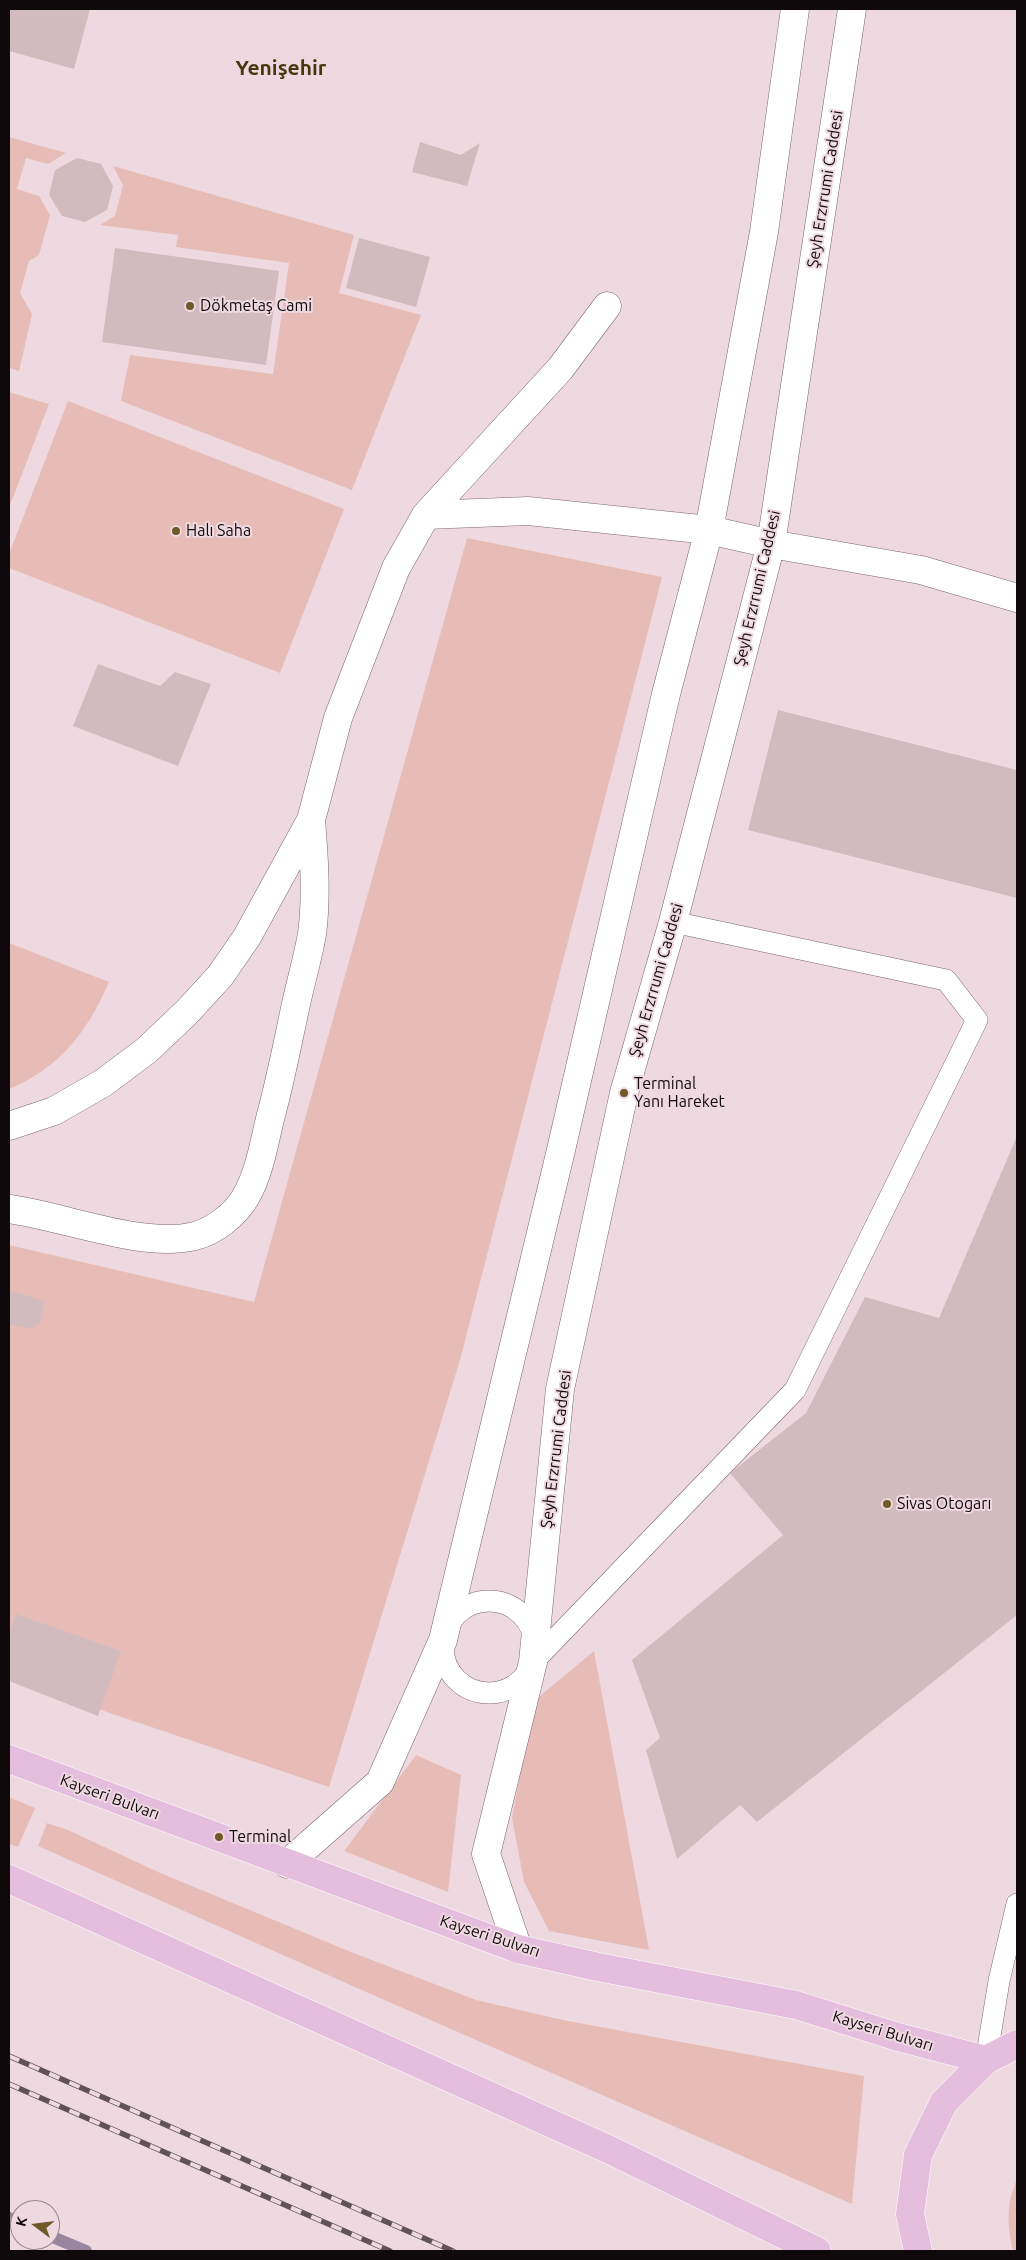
<!DOCTYPE html>
<meta charset="utf-8">
<style>
body{margin:0}
#map{position:relative;width:1026px;height:2260px;overflow:hidden;background:#efd9e1;font-family:Ubuntu,sans-serif}
canvas{display:block}
.frame{position:absolute;inset:0;border:10px solid #10090c;pointer-events:none}
.north{position:absolute;left:10px;top:2200px;width:50px;height:50px;box-sizing:border-box;background:#efd9e1;border:1px solid #96868c;border-radius:50%;rotate:285deg;font-size:14px;font-weight:700;line-height:20px;text-align:center;color:#10090c}
.north::after{content:'';display:block;margin:auto;width:18px;height:22px;background:#705828;clip-path:polygon(50% 0,100% 100%,50% 72%,0 100%)}
</style>
<div id="map">
<canvas width="1026" height="2260"></canvas>
<div class="frame"></div>
<div class="north">K</div>
</div>
<script>
const context = document.querySelector('canvas').getContext('2d');
context.lineJoin = 'round';
function fillPath(path, color) {
  context.fillStyle = color;
  context.fill(path, 'evenodd');
}
function stroke(path, color, width, dash) {
  context.strokeStyle = color;
  context.lineWidth = width;
  context.lineCap = dash ? 'butt' : 'round';
  context.setLineDash(dash || []);
  context.stroke(path);
}
function write(font, color, halo, rows, align = 'center') {
  context.font = font + ' Ubuntu,sans-serif';
  context.lineWidth = 4;
  context.setLineDash([]);
  context.textBaseline = 'middle';
  context.strokeStyle = halo;
  context.fillStyle = color;
  for (const [text, x, y, turn = 0] of rows) {
    context.save();
    context.translate(x, y);
    context.rotate((+turn || 0) * Math.PI / 180);
    context.textAlign = isNaN(turn) ? turn : align;
    if (halo) context.strokeText(text, 0, 0);
    context.fillText(text, 0, 0);
    context.restore();
  }
}
fillPath(new Path2D(`
 M9 137 66 153 48 164 26 158 17 189 39 196 50 215 39 255 29 261 20 293 32 314 19 371 9 368Z
 M113 166 354 235 339 293 421 315 352 490 121 401 130 355 273 374 289 263 176 247 178 235 100 225 115 216 123 185Z
 M9 392 49 404 9 508Z
 M68 401 344 509 280 673 9 568V554Z
 M467 538 662 577 460 1360 329 1787 9 1679V1245L254 1302Z
 M9 943 109 982C88 1031 60 1068 9 1089Z
 M594 1651 649 1950 549 1931 524 1882 512 1818 534 1701Z
 M416 1755 461 1775 448 1892 344 1851Z
 M9 1797 35 1808 18 1847 9 1844Z
 M47 1823 68 1830 158 1872 351 1952 476 2000 563 2020 864 2076 852 2204 357 1988 38 1846Z
 M1017 2179V2251H1013C1007 2224 1006 2205 1017 2179Z`), '#e7bcb6');
stroke(new Path2D(`
 M9 2218 20 2223
 M50 2236 86 2251`), '#98859e', 12);
fillPath(new Path2D(`
 M9 9H90L74 69 9 51Z
 M420 142 461 155 480 143 467 186 412 172Z
 M77 158 101 164 113 186 107 210 85 222 62 216 49 195 55 170Z
 M359 238 430 257 416 307 346 288Z
 M115 248 279 271 266 365 102 342Z
 M98 664 160 686 175 672 211 684 178 766 73 726Z
 M778 710 1017 770V898L748 830Z
 M1017 1136V1615L757 1822 740 1805 677 1859 646 1750 660 1738 632 1660 783 1535 730 1473 806 1413 865 1297 939 1318Z
 M12 1291 44 1301 41 1322 31 1329 9 1324V1292Z
 M16 1614 121 1651 98 1716 9 1681V1634Z`), '#d2bbbe');
const service = new Path2D(`
 M443 1647a46 46 0 1 1 92 0a46 46 0 1 1-92 0Z
 M533 1662 795 1390 977 1020 946 980 673 922
 M986 2060 999 1981 1017 1904`);
const minor = new Path2D(`
 M426 515 528 511 709 530 771 544 921 570 1017 598
 M9 1126 54 1111 103 1083 147 1050 187 1012 220 976 247 937 311 820 338 718 396 568 426 515 560 369 607 306
 M9 1209C63 1216 143 1249 195 1236 214 1231 235 1215 245 1198 260 1173 264 1142 271 1115 281 1078 288 1041 296 1004 301 981 308 957 312 934 317 896 314 857 311 820
 M287 1864 380 1782 443 1640 561 1150 666 694 709 530 764 232 795 9
 M518 1949 486 1854 533 1662 560 1389 624 1093 673 922 771 544 852 9`);
const primary = new Path2D(`
 M9 1759 518 1949 598 1967 796 2005 898 2037 986 2060
 M9 1879 610 2150 817 2251
 M918 2251 910 2214 918 2155 944 2102 986 2060 1017 2044`);
stroke(service, '#7a676e', 22);
stroke(minor, '#7a676e', 29);
stroke(primary, '#fff', 29);
stroke(service, '#fff', 21);
stroke(minor, '#fff', 28);
stroke(primary, '#e5bddd', 28);
const rail = new Path2D(`
 M9 2056 453 2251
 M9 2084 390 2251`);
stroke(rail, '#5f5358', 5.5);
stroke(rail, '#efd9e1', 4, [11]);
for (const [x, y, r, color] of [
 [190,306,5,"#705828"],
 [176,531,5,"#705828"],
 [624,1093,5,"#705828"],
 [887,1504,5,"#705828"],
 [219,1837,5,"#705828"]
]) {
  const dot = new Path2D();
  dot.arc(x, y, r, 0, 2 * Math.PI);
  context.fillStyle = color;
  context.fill(dot);
  stroke(dot, '#efd9e1', 2);
}
write('16px', '#10090c', '#efd9e1', [
 ["Şeyh Erzrrumi Caddesi",825,189,-81],
 ["Şeyh Erzrrumi Caddesi",757,588,-77],
 ["Şeyh Erzrrumi Caddesi",656,980,-74],
 ["Şeyh Erzrrumi Caddesi",556,1449,-83],
 ["Kayseri Bulvarı",110,1797,20],
 ["Kayseri Bulvarı",490,1936,18],
 ["Kayseri Bulvarı",883,2031,17]
]);
write('16px', '#10090c', '#efd9e1', [
 ["Dökmetaş Cami",200,306],
 ["Halı Saha",186,531],
 ["Terminal",634,1084],
 ["Yanı Hareket",634,1102],
 ["Sivas Otogarı",897,1504],
 ["Terminal",229,1837]
], 'left');
write('bold 21px', '#48360f', '#efd9e1', [
 ["Yenişehir",281,68]
]);
</script>
